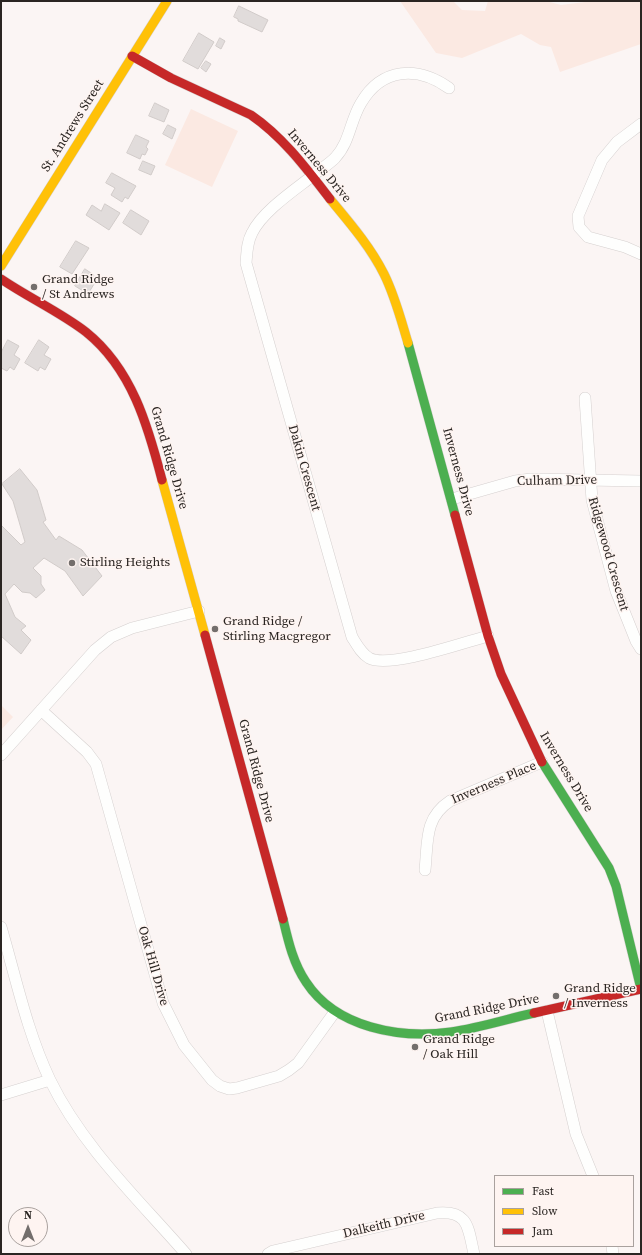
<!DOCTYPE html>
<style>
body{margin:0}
#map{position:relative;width:642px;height:1255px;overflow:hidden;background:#fbf5f4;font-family:"Source Serif 4",serif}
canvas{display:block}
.frame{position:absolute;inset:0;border:2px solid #2a2522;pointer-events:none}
.legend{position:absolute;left:494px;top:1175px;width:140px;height:72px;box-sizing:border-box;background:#fef4f1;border:1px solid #a9a19e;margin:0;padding:5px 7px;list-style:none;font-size:12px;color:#2a2522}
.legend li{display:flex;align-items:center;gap:8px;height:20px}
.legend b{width:20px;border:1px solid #a9a19e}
.north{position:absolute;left:8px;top:1207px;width:40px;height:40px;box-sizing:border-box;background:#fef4f1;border:1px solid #a9a19e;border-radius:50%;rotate:0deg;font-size:11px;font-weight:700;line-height:16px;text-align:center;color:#2a2522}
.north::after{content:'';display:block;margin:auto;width:14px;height:18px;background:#736e6c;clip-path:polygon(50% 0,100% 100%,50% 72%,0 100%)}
</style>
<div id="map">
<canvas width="642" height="1255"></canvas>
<div class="frame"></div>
<ul class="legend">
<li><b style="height:5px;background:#4caf50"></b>Fast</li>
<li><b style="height:5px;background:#ffc107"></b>Slow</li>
<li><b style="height:5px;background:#c62828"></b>Jam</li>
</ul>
<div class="north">N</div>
</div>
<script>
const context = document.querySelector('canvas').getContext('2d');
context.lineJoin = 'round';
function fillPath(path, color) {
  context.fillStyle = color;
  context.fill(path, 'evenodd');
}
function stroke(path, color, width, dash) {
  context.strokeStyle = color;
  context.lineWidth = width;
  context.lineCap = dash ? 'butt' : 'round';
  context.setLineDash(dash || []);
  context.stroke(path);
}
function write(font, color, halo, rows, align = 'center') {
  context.font = font + ' "Source Serif 4",serif';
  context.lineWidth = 3;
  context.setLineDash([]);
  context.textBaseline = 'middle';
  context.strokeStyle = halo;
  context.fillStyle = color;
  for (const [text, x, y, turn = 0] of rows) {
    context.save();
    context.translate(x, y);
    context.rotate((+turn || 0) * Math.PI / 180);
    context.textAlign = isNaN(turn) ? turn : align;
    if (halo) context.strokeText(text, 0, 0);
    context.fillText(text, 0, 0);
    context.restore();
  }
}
fillPath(new Path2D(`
 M400 1H453L462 10 485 11 488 1H546L561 5 593 1H641V44L560 72 551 47 540 45 521 34 462 58 436 53Z
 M191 109 238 131 212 187 165 165Z
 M1 705 13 717 1 730Z`), '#fbe9e2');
const building = new Path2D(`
 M239 6 268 20 262 32 238 21V19L234 17Z
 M199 33 214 42 198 69 183 61Z
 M220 38 225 41 221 49 216 46Z
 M206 61 211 64 206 72 201 68Z
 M155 103 169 110 164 122 149 116Z
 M168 125 176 129 172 139 163 134Z
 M136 135 149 141 146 147 148 149 145 155 142 154 140 159 127 153Z
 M143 161 155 166 151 175 139 170Z
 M112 173 136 186 128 199 125 197 122 202 111 195 115 188 106 183Z
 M105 204 120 213 109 230 86 215 92 205 101 211Z
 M131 210 149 221 141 235 123 223Z
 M76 241 89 248 72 274 60 267Z
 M85 269 94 275 90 281 94 284 88 294 75 286Z
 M8 340 19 346 14 355 20 359 14 370 10 367 7 371 1 368V353Z
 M39 340 49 347 44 355 51 359 45 370 40 367 38 371 25 363Z
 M20 469 37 490 46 520 43 522 56 540 59 536 82 550 102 576 83 596 65 571 44 558 33 568 41 576V584L45 590 36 598 30 593 22 592 14 584 5 594 15 617 26 626 21 630 31 640 21 654 1 636V525L21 545 25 542 13 501 2 484Z`);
fillPath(building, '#e1dcdb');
stroke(building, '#d1cbc9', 1);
const street = new Path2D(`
 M449 88C418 66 382 67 361 103 350 121 350 142 335 158 328 165 319 170 311 177 293 191 262 212 252 233 247 242 247 252 246 263L352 637C357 645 361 653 369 658 389 669 465 642 488 636
 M641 124 617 142 602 160 578 216 579 227 588 237 625 247 641 254
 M585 398 592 500 616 591 636 641 641 649
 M452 499 515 481 531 479 641 481
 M41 710 87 752 96 764 163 1003 184 1045 212 1080 220 1086 229 1089 237 1088 279 1076 289 1070 298 1063 334 1013
 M1 755 95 650 111 637 132 628 199 611
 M425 870C428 842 424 818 450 801L542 762
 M1 927C16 978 27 1032 50 1080 82 1146 138 1199 186 1254
 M547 1011 576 1134 593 1176
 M1 1095 50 1080
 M612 1246 613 1254
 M268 1254 273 1251 437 1213C469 1210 468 1228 474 1254`);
const fast = new Path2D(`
 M408 343 455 515
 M542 762 609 868 616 886 641 989
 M283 919C288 940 293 963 306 982 336 1028 400 1039 451 1032 479 1028 507 1019 534 1013`);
const slow = new Path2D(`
 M330 199C349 222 370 246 384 274 395 296 401 320 408 343
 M1 266 167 1
 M162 480 205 635`);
const jam = new Path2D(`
 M132 56 171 78 251 115C283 137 306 168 330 199
 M1 279C29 298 60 312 86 332 132 369 148 426 162 480
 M455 515 488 636 501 674 542 762
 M205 635 283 919
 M534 1013 641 989`);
stroke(street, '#d5d0cf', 12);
stroke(fast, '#d5d0cf', 10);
stroke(slow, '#d5d0cf', 10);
stroke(jam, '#d5d0cf', 10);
stroke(street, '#fefefd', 11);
stroke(fast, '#4caf50', 9);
stroke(slow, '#ffc107', 9);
stroke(jam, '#c62828', 9);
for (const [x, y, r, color] of [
 [34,287,4,"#736e6c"],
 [72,563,4,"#736e6c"],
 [215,629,4,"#736e6c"],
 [556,996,4,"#736e6c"],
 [415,1047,4,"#736e6c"]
]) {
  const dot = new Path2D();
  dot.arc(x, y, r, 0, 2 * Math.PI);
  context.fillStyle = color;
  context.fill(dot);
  stroke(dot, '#fef4f1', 1.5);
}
write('13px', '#2a2522', '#fef4f1', [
 ["St. Andrews Street",73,126,-58],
 ["Inverness Drive",319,166,50],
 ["Grand Ridge Drive",169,458,74],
 ["Dakin Crescent",304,468,74],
 ["Inverness Drive",458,472,75],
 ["Culham Drive",557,481,-1],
 ["Ridgewood Crescent",608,554,74],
 ["Grand Ridge Drive",256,771,75],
 ["Inverness Drive",566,772,59],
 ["Inverness Place",494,783,-23],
 ["Oak Hill Drive",153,966,74],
 ["Grand Ridge Drive",487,1009,-11],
 ["Dalkeith Drive",384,1225,-13]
]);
write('13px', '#2a2522', '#fef4f1', [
 ["Grand Ridge",42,280],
 ["/ St Andrews",42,295],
 ["Stirling Heights",80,563],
 ["Grand Ridge /",223,622],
 ["Stirling Macgregor",223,637],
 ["Grand Ridge",564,989],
 ["/ Inverness",564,1004],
 ["Grand Ridge",423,1040],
 ["/ Oak Hill",423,1055]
], 'left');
</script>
